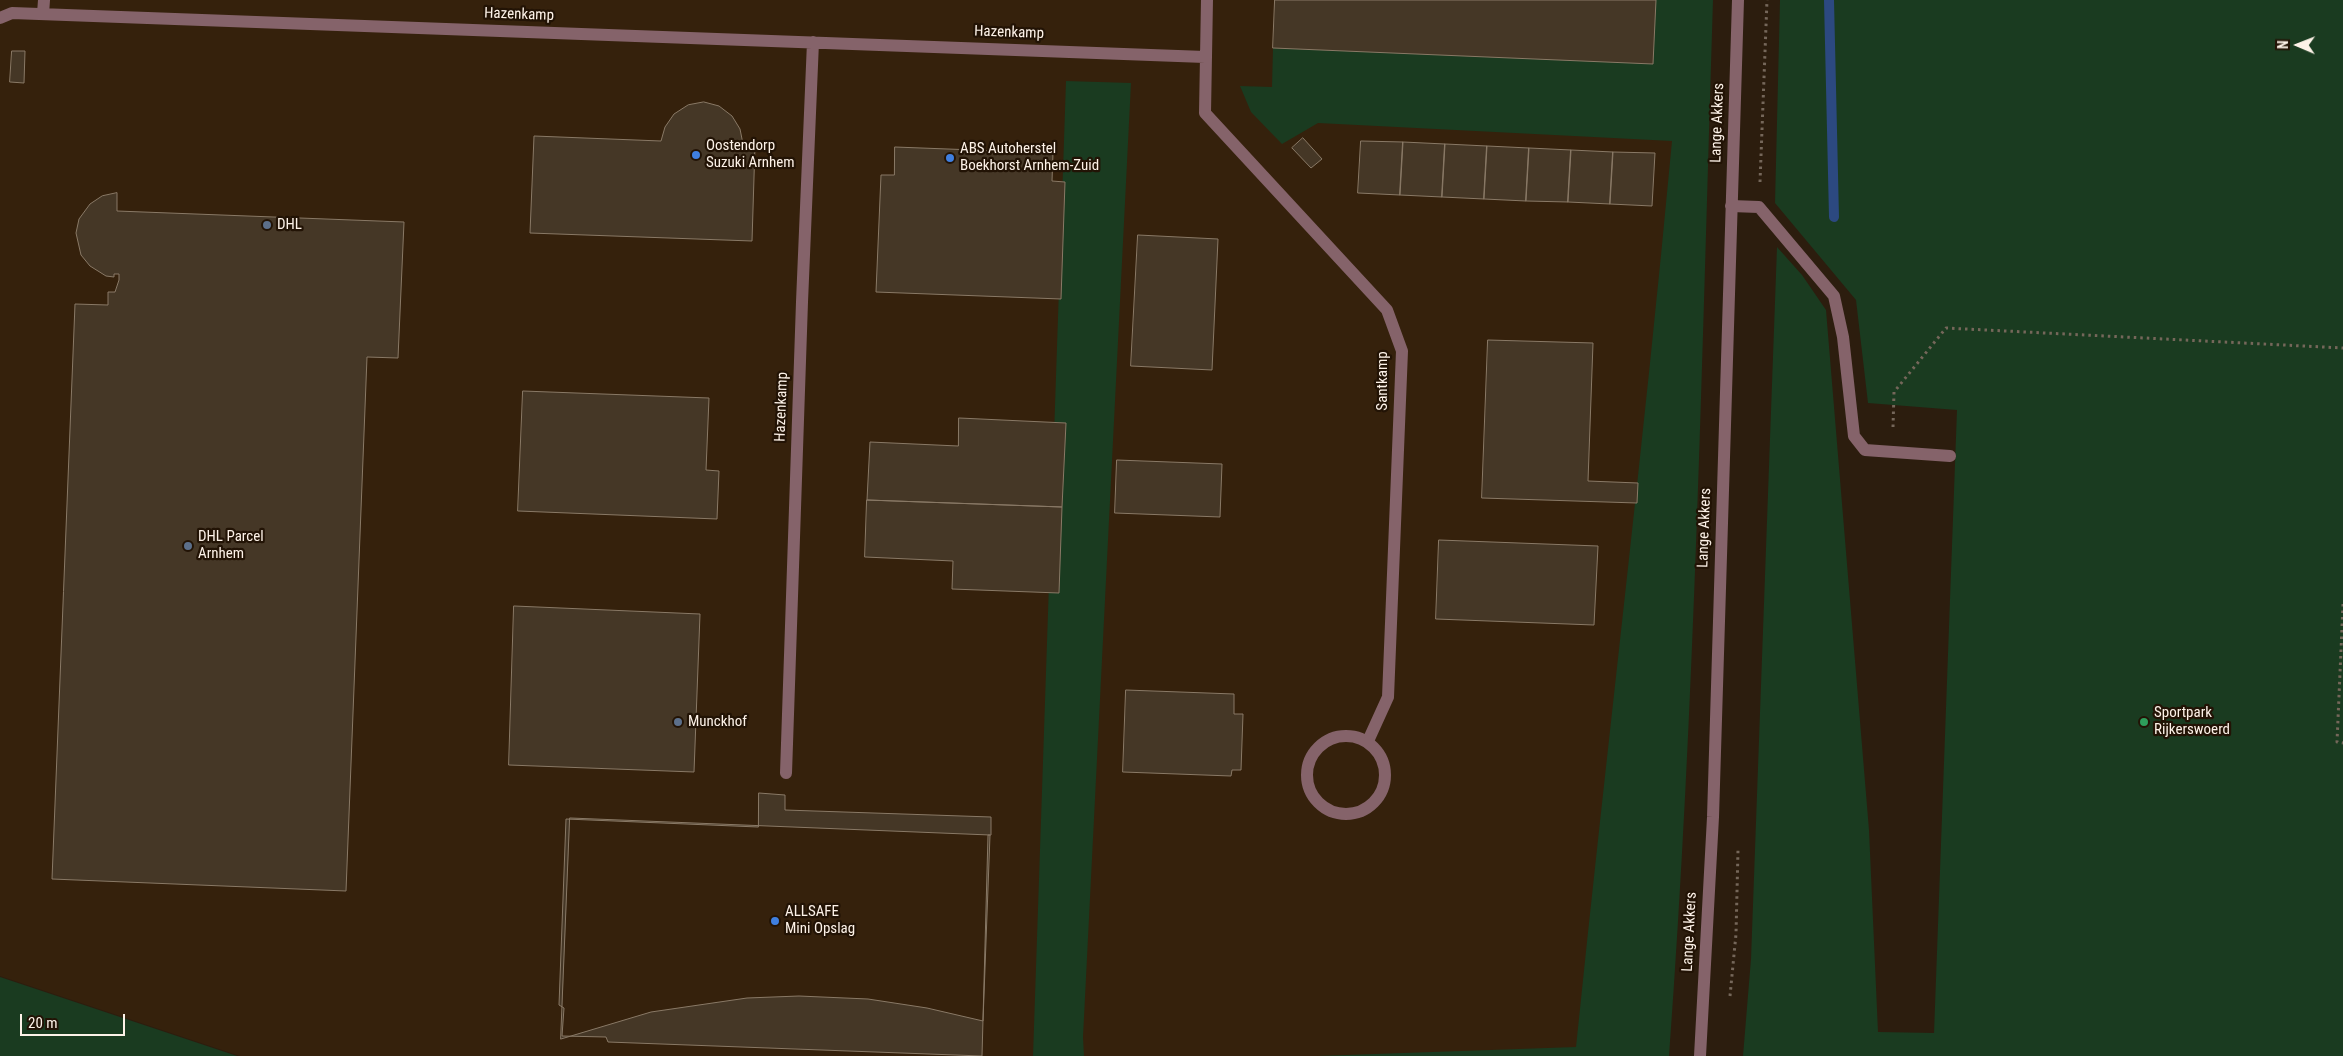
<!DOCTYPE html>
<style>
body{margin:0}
#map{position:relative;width:2343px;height:1056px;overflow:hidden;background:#2c1d0e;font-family:"Roboto Condensed",sans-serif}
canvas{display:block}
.north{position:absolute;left:2273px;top:20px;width:50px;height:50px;-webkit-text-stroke:4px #221305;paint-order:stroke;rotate:271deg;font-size:14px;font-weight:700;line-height:20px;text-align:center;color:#fdf2e8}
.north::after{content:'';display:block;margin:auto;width:18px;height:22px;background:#fdf2e8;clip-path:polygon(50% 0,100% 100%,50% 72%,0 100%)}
.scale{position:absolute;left:20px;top:1014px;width:105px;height:22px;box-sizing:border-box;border:2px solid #fdf2e8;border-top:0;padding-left:6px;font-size:15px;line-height:18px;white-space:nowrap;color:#fdf2e8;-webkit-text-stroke:4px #221305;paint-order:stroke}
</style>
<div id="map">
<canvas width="2343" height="1056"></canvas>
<div class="north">N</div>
<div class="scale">20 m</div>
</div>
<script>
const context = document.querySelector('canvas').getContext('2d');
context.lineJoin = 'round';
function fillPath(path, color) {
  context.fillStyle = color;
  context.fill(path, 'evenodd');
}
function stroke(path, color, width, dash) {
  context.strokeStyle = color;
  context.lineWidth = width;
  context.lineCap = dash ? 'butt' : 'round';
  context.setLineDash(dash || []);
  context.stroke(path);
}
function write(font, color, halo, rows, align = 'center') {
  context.font = font + ' "Roboto Condensed",sans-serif';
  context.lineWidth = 4.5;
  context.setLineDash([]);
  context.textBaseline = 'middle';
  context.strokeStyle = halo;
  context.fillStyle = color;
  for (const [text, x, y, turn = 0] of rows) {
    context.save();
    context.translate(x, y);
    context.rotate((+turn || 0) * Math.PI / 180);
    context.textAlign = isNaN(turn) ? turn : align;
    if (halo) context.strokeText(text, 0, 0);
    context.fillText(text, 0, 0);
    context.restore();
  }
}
fillPath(new Path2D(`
 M0 0H1696L1620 1056H240L0 976Z`), '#35210c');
fillPath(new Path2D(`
 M1653 0H1713C1702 352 1695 705 1669 1056H1317L1576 1047C1607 745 1644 443 1672 141L1318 123 1282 144 1251 112 1240 86 1272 87 1273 48 1650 63Z
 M1780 0H2343V1056H1743L1751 959 1777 247 1802 275 1826 310 1869 830 1878 1032 1934 1033 1957 410 1868 403 1856 300 1775 203Z
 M1066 81 1131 83 1083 1037 1084 1056H1033Z
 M0 977 237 1056H0Z`), '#1a3b20');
stroke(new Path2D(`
 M1829 0 1834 217`), '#2c4980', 10);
const building = new Path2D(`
 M1275 0H1656L1653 64 1273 48Z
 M12 51H25L24 83 10 82Z
 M704 102 719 106 732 116 740 129 743 144 755 145 752 241 530 233 534 136 661 141 665 127 674 114 688 105Z
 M1303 138 1322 159 1311 168 1292 148Z
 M1361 141 1403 142 1400 195 1358 193Z
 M1403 142 1445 144 1442 197 1400 195Z
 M1445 144 1487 146 1484 199 1442 197Z
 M1487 146 1529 148 1526 201 1484 199Z
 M895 147 1053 153 1052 181 1065 182 1061 299 876 292 881 175H894Z
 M1529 148 1571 150 1568 202 1526 201Z
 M1571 150 1613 152 1610 204 1568 202Z
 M1613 152 1655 153 1652 206 1610 204Z
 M117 193V211L404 222 398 358 367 357 346 891 52 879 75 304 108 305V292H115L119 280V274H114V277L106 276 90 266 81 255 76 233 79 219 90 204 102 196Z
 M1138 235 1218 239 1212 370 1131 366Z
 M1488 340 1593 343 1588 481 1638 483 1637 503 1482 498Z
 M523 391 709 398 706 470 719 471 717 519 518 511Z
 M959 418 1066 423 1062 507 867 500 870 442 958 446Z
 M1117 460 1222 464 1220 517 1115 513Z
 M867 500 1062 507 1059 593 952 589 953 561 865 557Z
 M1439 540 1598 546 1594 625 1436 619Z
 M514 606 700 614 694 772 509 765Z
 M1126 690 1234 694V714H1243L1241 770H1232L1231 776 1123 772Z
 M759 793 785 795V810L991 817V835H988L982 1056 608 1042 606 1037 562 1036 564 1008 559 1005 566 819 758 827Z
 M570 818 990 835 983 1021 927 1008 868 999 799 996 747 998 651 1012 561 1039Z`);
fillPath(building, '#453726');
stroke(building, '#897966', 1);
stroke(new Path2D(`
 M1760 182 1767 0
 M1893 427 1894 392 1946 328 2343 348
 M2343 604 2337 742 2343 743
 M1730 996 1736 934 1738 850`), '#75675a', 3, [2.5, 4]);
stroke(new Path2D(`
 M1207 0 1205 113 1387 310 1402 351 1388 697 1368 741
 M43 14 44 0
 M0 18 12 13 1205 57
 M1731 206 1759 207 1834 296 1843 337 1854 436 1865 450 1950 456
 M1307 775a39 39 0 1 1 78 0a39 39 0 1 1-78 0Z
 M786 773 802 302 813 42
 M1700 1056 1713 817 1738 0`), '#85636a', 12);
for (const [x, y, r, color] of [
 [696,155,5,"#3f7fe0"],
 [950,158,5,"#3f7fe0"],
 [267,225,5,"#5c6f8a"],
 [188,546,5,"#5c6f8a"],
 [678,722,5,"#5c6f8a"],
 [2144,722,5,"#2e9e5b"],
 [775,921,5,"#3f7fe0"]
]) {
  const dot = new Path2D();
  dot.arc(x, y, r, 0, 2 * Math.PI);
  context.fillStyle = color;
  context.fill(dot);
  stroke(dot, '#221305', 2);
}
write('15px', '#fdf2e8', '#221305', [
 ["Hazenkamp",519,15,2],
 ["Hazenkamp",1009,33,2],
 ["Lange Akkers",1718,123,-88],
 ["Santkamp",1383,381,-90],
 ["Hazenkamp",782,407,-88],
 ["Lange Akkers",1705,528,-88],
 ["Lange Akkers",1690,932,-87]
]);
write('15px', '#fdf2e8', '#221305', [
 ["Oostendorp",706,146],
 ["Suzuki Arnhem",706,163],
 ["ABS Autoherstel",960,149],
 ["Boekhorst Arnhem-Zuid",960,166],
 ["DHL",277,225],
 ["DHL Parcel",198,537],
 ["Arnhem",198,554],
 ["Sportpark",2154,713],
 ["Rijkerswoerd",2154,730],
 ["Munckhof",688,722],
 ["ALLSAFE",785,912],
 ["Mini Opslag",785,929]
], 'left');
</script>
